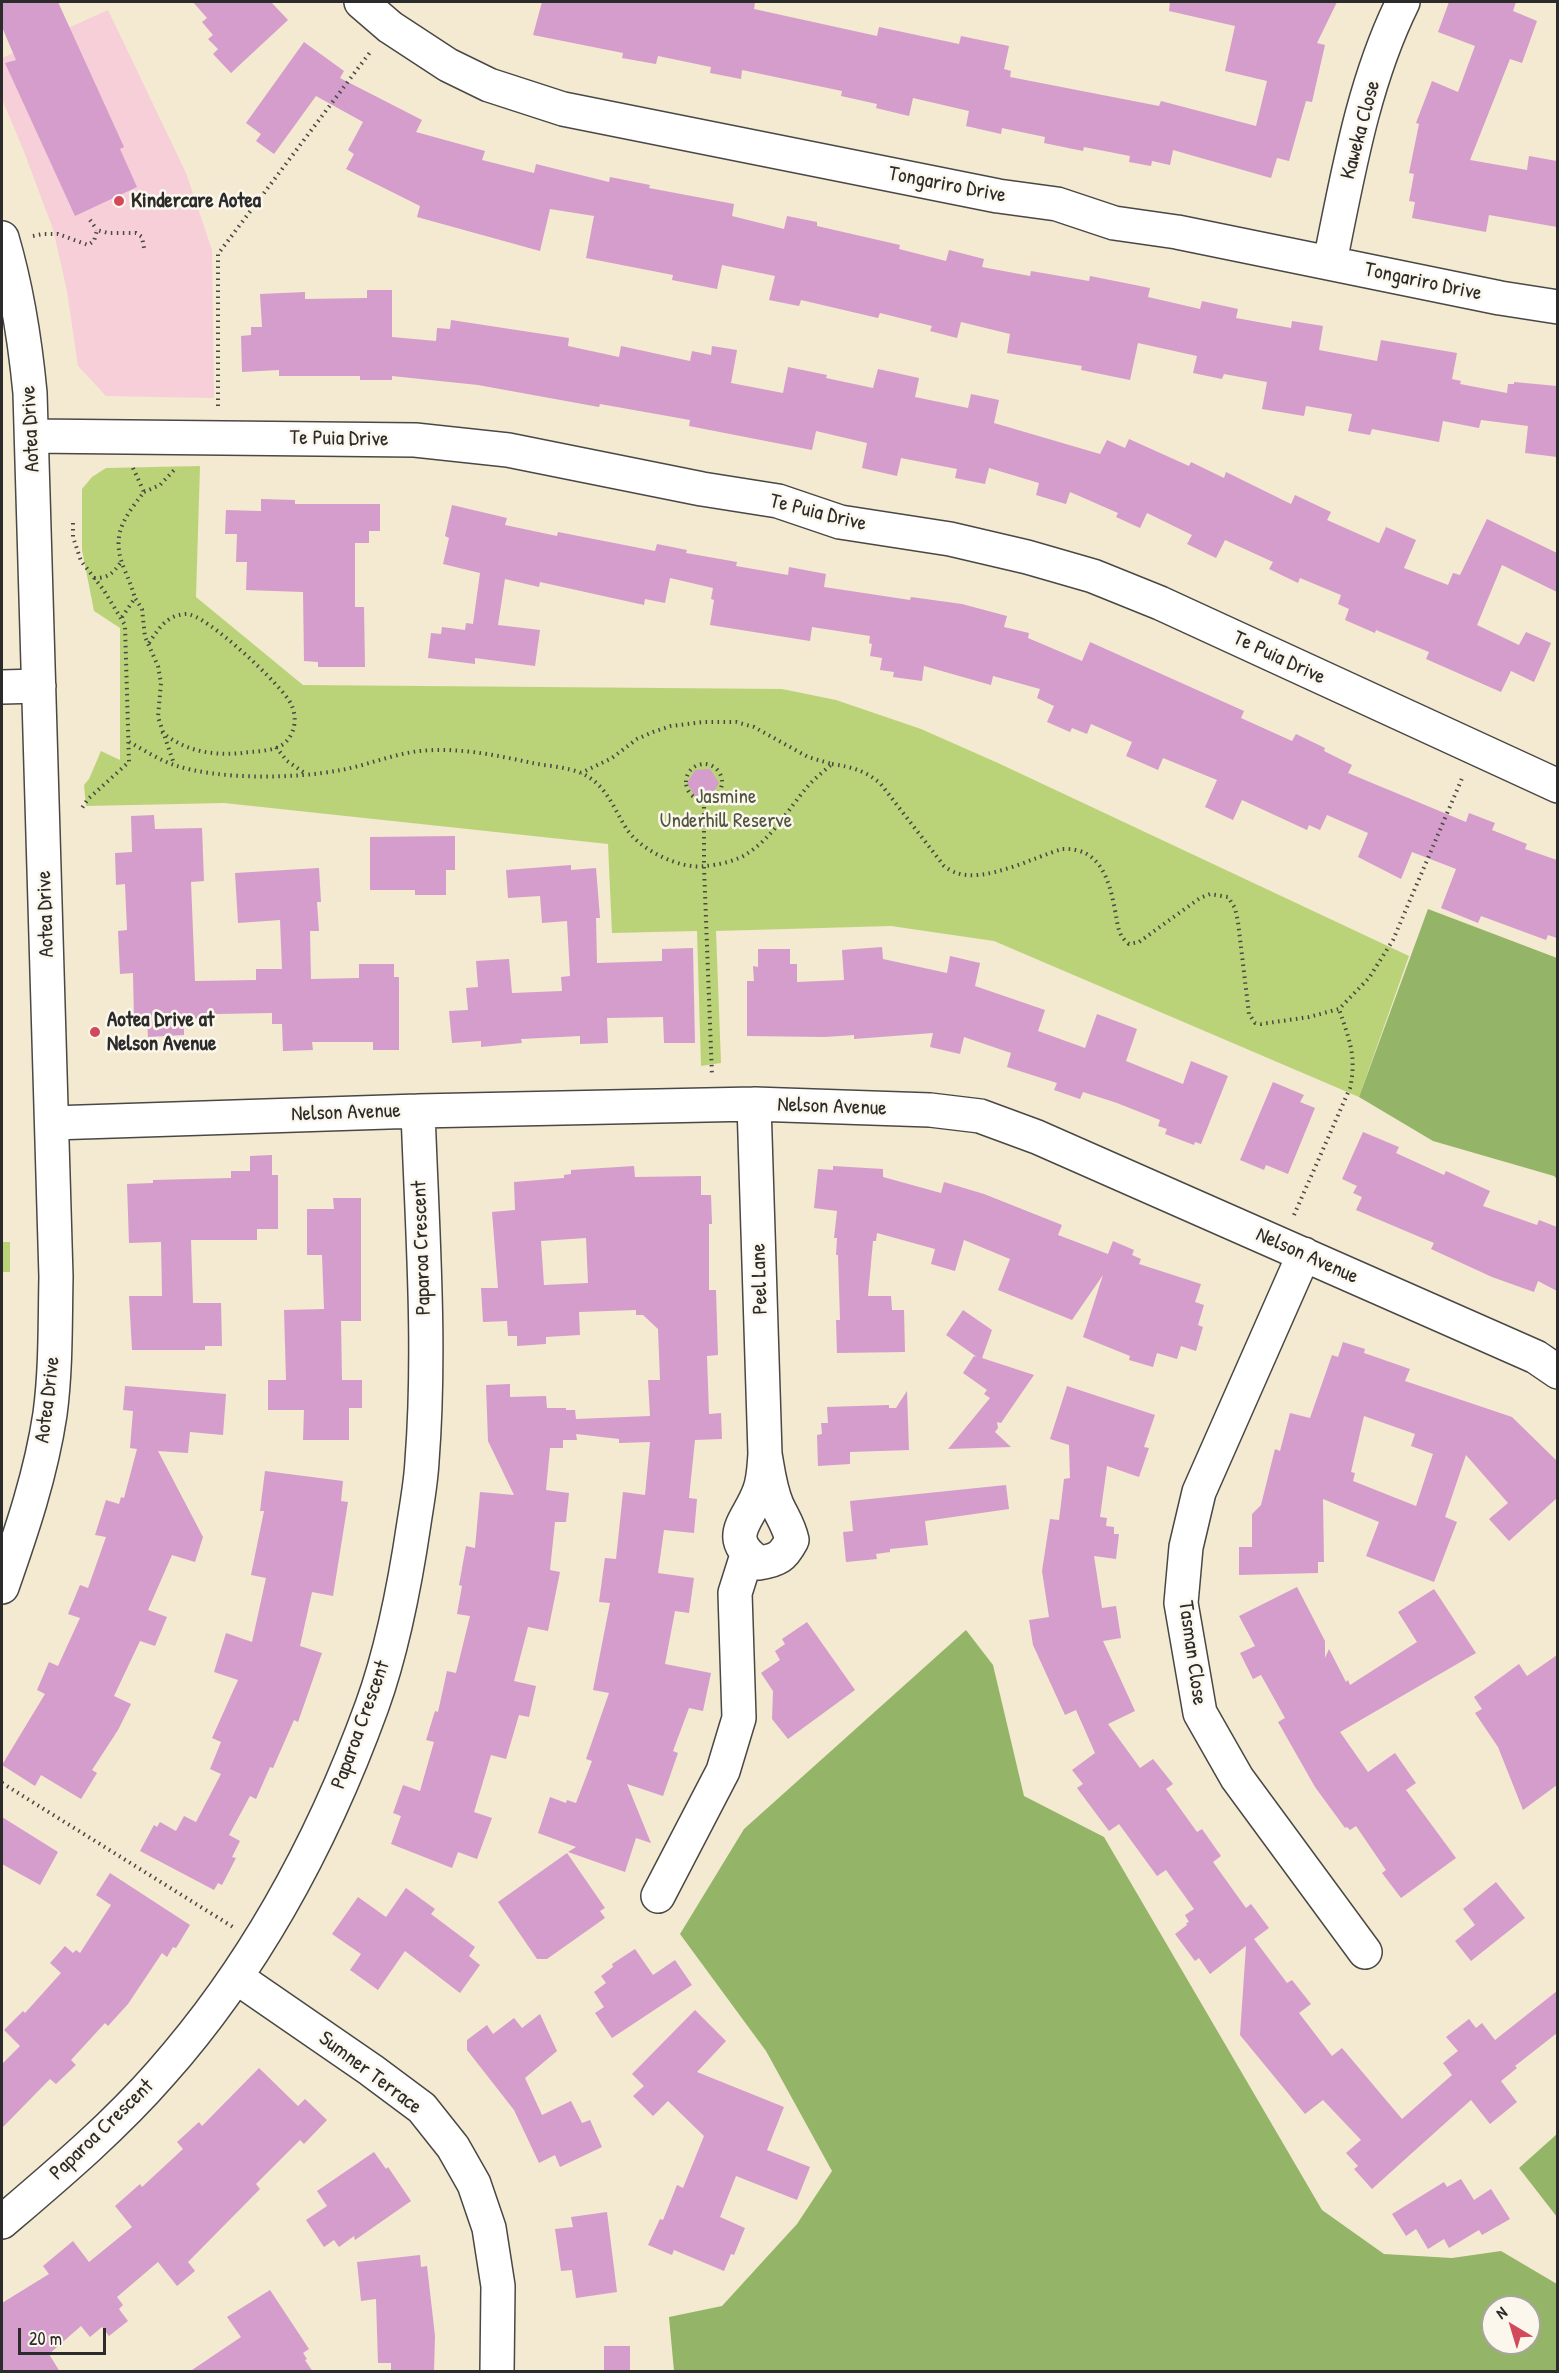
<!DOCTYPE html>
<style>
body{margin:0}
#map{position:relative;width:1559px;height:2373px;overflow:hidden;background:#f4e9d1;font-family:"Patrick Hand",sans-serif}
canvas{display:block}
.frame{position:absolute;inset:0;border:3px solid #2b2b2b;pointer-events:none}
.north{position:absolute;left:1481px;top:2295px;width:60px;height:60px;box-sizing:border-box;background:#fbf7ec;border:2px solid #a8a59f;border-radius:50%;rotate:322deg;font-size:16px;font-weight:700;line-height:24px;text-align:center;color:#2b2b2b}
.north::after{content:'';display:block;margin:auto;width:21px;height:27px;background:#d1495b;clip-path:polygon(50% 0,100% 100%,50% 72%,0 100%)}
.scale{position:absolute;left:18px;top:2328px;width:88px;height:27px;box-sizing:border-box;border:3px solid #2b2b2b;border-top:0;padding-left:8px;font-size:18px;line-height:21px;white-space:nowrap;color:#2b2b2b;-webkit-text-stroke:4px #fbf7ec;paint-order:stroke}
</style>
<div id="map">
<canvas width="1559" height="2373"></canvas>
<div class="frame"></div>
<div class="north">N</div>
<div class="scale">20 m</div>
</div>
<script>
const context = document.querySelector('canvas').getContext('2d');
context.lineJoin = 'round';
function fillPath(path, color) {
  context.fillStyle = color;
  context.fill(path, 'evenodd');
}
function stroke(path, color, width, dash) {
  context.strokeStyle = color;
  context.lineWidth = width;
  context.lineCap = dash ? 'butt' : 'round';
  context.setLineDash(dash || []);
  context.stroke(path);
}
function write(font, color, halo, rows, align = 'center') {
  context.font = font + ' "Patrick Hand",sans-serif';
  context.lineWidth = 5;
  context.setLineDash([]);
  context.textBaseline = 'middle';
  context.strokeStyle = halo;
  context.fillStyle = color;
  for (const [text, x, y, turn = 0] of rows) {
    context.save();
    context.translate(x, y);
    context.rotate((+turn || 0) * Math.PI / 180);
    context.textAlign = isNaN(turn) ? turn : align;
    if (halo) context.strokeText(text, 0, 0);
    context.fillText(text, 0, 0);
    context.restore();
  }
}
fillPath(new Path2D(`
 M108 10 186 173 212 250 214 398 106 396 78 366 67 291 53 229 23 149 2 99V58Z`), '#f6cfd8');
fillPath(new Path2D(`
 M200 466 196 597 303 685 782 689 836 700 921 729 998 763 1409 956 1359 1097 994 941 891 926 716 931 721 1063 701 1066 697 931 612 933 608 844 224 803 86 806 84 785 89 779 101 751 120 760V628L94 611 82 550V489L92 477 106 468Z
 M2 1242H10V1272H2Z`), '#bbd378');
fillPath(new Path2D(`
 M1428 909 1557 958V1179L1554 1176 1433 1141 1359 1097Z
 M966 1630 993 1665 1024 1796 1104 1837 1322 2210 1384 2254 1452 2258 1501 2251 1557 2284V2371H674L669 2317 722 2306 797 2224 832 2171 766 2051 680 1934 744 1829ZM1493 2307H1529V2343H1493Z
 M1557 2134V2217L1519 2168Z`), '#94b568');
fillPath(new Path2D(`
 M2 2H58L124 147 120 149 137 187 75 216 5 63 16 60 2 27Z
 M193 2H271L288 20 231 73 213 54 218 49 208 39 213 35 202 22 207 18Z
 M542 2H755L754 9 877 36 879 27 959 44 961 36 1009 46 1004 69 1011 71 1010 77 1159 106 1161 101 1256 126 1267 81 1225 71 1235 26 1169 11 1170 2H1337L1317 43 1325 45 1312 102 1306 101 1289 161 1277 158 1271 178 1173 150 1170 165 1152 161 1151 166 1129 162 1130 156 1084 147 1083 151 1044 143 1045 137 1002 128 1001 134 966 126 969 111 913 98 909 116 876 108 877 104 841 96 842 91 742 70 741 79 710 73 711 67 658 56 656 64 622 58 623 53 533 35Z
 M1449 2H1516L1513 11 1537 21 1522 63 1510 59 1470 160 1527 170 1529 156 1557 161V227L1489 215 1486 232 1412 218 1415 202 1409 201 1414 174 1409 173 1419 124 1416 123 1432 81 1458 92 1475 46 1438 32Z
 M304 42 344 71 340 78 422 120 416 132 485 151 482 160 534 173 536 164 609 182 610 177 650 185 649 188 734 204 732 216 784 229 787 216 817 222V226L900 245 899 249 946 261 949 250 984 259 982 267 1030 276 1031 271 1089 281 1090 276 1150 288 1148 297 1200 309 1202 301 1238 309 1236 318 1291 328 1292 321 1323 326 1319 350 1377 361 1381 340 1457 353 1452 379 1461 381 1460 384 1507 393 1508 384H1514V382L1557 386V457L1525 453 1528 426 1481 420 1479 428 1443 421 1439 442 1372 429 1370 435 1348 431 1352 414 1306 406 1304 416 1262 409 1267 382 1224 374 1222 379 1193 373 1197 356 1138 343 1130 380 1081 370 1082 366 1007 353 1010 334 961 322 957 338 930 331 932 326 880 313 878 318 801 300 799 306 769 300 775 276 722 265 717 289 672 280 673 275 586 258 594 216 550 209 540 251 417 217 420 206 346 169 354 154 348 150 363 122 316 96 274 154 256 141 261 134 246 123Z
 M367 290H392V337L436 341 437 328 450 329 451 320 569 338 568 346 619 357 621 346 690 361 692 351 711 355 712 346 737 350 731 383 783 393 788 367 827 375 826 378 873 388 878 369 919 378 915 397 968 408 971 394 999 400 994 423 1100 454 1107 440 1125 448 1129 439 1189 466 1191 462 1224 478 1226 472 1291 504 1295 495 1331 512 1327 520 1379 543 1386 527 1416 540 1404 568 1448 585 1453 573 1460 575 1487 519 1557 553V592L1502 565 1477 625 1519 645 1526 632 1551 643 1534 682 1511 671 1501 692 1426 659 1429 652 1376 630 1375 633 1345 620 1349 609 1338 604 1341 595 1300 578 1298 583 1269 569 1273 562 1225 540 1216 558 1187 544 1192 535 1147 513 1140 528 1116 517 1118 513 1070 492 1066 504 1036 495 1039 483 989 468 985 484 955 478 957 469 901 458 897 476 862 468 867 443 816 431 812 450 689 426 690 420 600 404 599 407 478 385 392 376V380H360V376H279V370L242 372 241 336 251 335V327H262L260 294 305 292V299L367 298Z
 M261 499 295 500V504H380V531H369V543H355V607H364L365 667H318V662L304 661 303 592 246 590 247 562H236L237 534H225L226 510 261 511Z
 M452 505 507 518 505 525 557 536 558 532 655 551 657 544 687 550 686 553 737 562 736 566 788 575 789 567 826 574 824 587 910 600 911 597 962 604 1007 616 1004 627 1029 633 1028 638 1082 661 1090 642 1244 711 1241 718 1292 741 1296 734 1325 748 1324 751 1352 765 1348 773 1466 822 1469 813 1495 823 1492 830 1527 844 1525 849 1557 860V938L1548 935 1546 940 1481 916 1478 923 1441 908 1456 869 1412 852 1401 879 1358 857 1368 833 1327 815 1320 830 1309 825 1307 830 1242 800 1233 820 1205 807 1217 780 1163 758 1158 770 1126 756 1132 742 1091 724 1087 734 1072 728 1070 732 1047 722 1054 706 1037 698 1040 689 993 676 991 685 924 666 922 681 893 677 894 672 880 670 882 658 870 656 872 644 869 643 870 636 812 627 810 641 710 625 714 600 711 599 713 588 670 578 665 603 645 599 644 605 540 582 539 587 505 579 498 625 540 630 535 666 475 658V664L428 658 431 633 441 634 442 627 465 630 466 623 473 624 480 573 443 564 449 538 445 536Z
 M710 769 719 783 711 796H695L687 783 695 770Z
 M154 815 155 829 202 828 204 881 191 882 195 981 256 980V969H282L280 920 238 923 235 873 319 868 321 902H317L319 931H310L311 979 359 978V964H394V977H399V1050H373V1042H312L313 1050 283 1051 282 1024H272V1013L217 1014V1018L184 1019V1035L148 1037 147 1021H134L133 973 120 974 118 931 127 930 125 884 116 885 115 853 132 852 131 816Z
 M455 836V870H446V895H415V890H370V837Z
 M571 865V870L596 868 600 918H596L597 963 662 961V949L693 948 695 1043H664L663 1017 607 1018 608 1043 580 1044V1036L521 1039 522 1043 481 1047V1041L452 1043 449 1011 468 1010 466 988 478 987 476 961 509 959 512 993 562 991 561 977 570 976 567 921 542 923 540 896 508 898 506 870Z
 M882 947 883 959 947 973 950 956 980 963 975 986 1045 1010 1038 1031 1085 1048 1097 1014 1137 1029 1126 1061 1183 1084 1191 1061 1228 1076 1201 1144 1195 1142 1194 1145 1165 1134 1167 1129 1158 1126 1160 1120 1117 1103 1083 1092 1080 1099 1054 1090 1057 1083 1007 1067 1011 1053 964 1037 960 1054 930 1047 933 1033 854 1039V1035L825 1037 747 1036V981H754L753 966 758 967V949H790V964H797V982L844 980 842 950Z
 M1273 1082 1304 1095 1300 1102 1315 1108 1288 1174 1266 1165 1264 1170 1240 1160Z
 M1363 1132 1399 1147 1396 1153 1444 1175 1446 1171 1490 1191 1483 1206 1537 1225 1539 1220 1557 1227V1291L1538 1281 1534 1292 1492 1277 1431 1249 1434 1243 1356 1210 1362 1197 1353 1193 1357 1186 1342 1179Z
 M272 1155V1175H278V1229H257V1240H191L193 1303H221L222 1346H205V1350H132L129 1296H162L161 1242 129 1243 127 1184 153 1183V1180L231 1178V1171H250V1156Z
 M634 1166 635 1177 701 1176V1195H711L712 1224H709V1290H716L718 1355 707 1356 709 1414 721 1413 722 1439 695 1440 689 1498 697 1499 694 1533 664 1530 658 1573 694 1578 689 1613 675 1611 665 1664 711 1673 703 1711 689 1708 673 1751 678 1753 663 1796 627 1784 651 1843 636 1838 625 1872 568 1852 576 1847 538 1833 550 1797 566 1803 567 1800 576 1803 592 1761 586 1759 609 1693 593 1690 610 1603 599 1602 605 1558 616 1559 623 1492 645 1495 650 1442 619 1443V1439L576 1434 577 1440H563V1448H550L546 1490 569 1493 566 1522H555L550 1570 560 1572 548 1631 528 1627 514 1681 536 1686 529 1717 519 1715 506 1759 491 1755 474 1812 492 1818 477 1859 458 1852 452 1868 391 1844 401 1816 393 1813 403 1785 420 1791 434 1742 426 1740 435 1711 438 1712 447 1671 456 1673 470 1616 457 1614 462 1586 459 1585 466 1546 475 1548 480 1492 514 1495 488 1441 486 1385 510 1384V1397L546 1396 547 1408H566V1410H575L576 1419 650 1416 648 1380H660L658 1329 643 1315H636V1310L579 1312 580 1335 546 1337V1344L517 1346V1336H508L507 1321 483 1322 481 1288H498L492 1212 515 1210 514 1182 564 1178V1175L571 1174V1170ZM586 1238 588 1283 544 1285 541 1241Z
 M833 1166 883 1169V1177L941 1193 944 1182 984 1194 1062 1225 1058 1235 1108 1254 1113 1241 1134 1250 1132 1255 1141 1259 1139 1264 1201 1284 1195 1302 1204 1305 1198 1325 1203 1327 1196 1351 1181 1346 1177 1359 1157 1353 1153 1367 1129 1360 1130 1356 1083 1337 1103 1275 1072 1320 998 1290 1010 1259 964 1240 955 1271 931 1264 935 1249 877 1233 876 1241H873L868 1296H891L892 1310H904L905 1352 837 1353 836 1320H840L838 1255H836L837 1238H834L837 1211 814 1208 818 1169 833 1170Z
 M333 1198H361V1321H341L342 1380H362V1408H349V1440H303L304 1410H268V1380H286L284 1310 324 1309 322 1255H307V1209H334Z
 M963 1310 992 1330 982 1358 1034 1375 1001 1423 997 1422 998 1428 995 1432 1011 1447 948 1449 990 1398 984 1394 987 1390 963 1373 974 1356 977 1357 946 1335Z
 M1343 1342 1365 1349 1364 1353 1410 1369 1405 1381 1512 1417 1557 1461V1498L1509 1541 1489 1519 1508 1503 1466 1455 1445 1517 1457 1522 1434 1582 1366 1556 1379 1522 1323 1499 1324 1562H1318V1573L1239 1575V1547H1252V1514L1261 1505 1275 1449 1280 1451 1290 1413 1310 1418 1332 1355 1338 1357ZM1364 1416 1415 1434 1411 1446 1433 1454 1416 1506 1353 1481 1355 1473 1351 1472Z
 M125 1386 226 1394 223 1435 190 1432 188 1453 158 1451 203 1537 195 1562 172 1555 148 1610 167 1617 155 1646 140 1641 114 1696 131 1704 118 1730 92 1770 97 1773 81 1799 41 1775 35 1786 2 1765 45 1694 37 1690 49 1662 58 1666 80 1618 68 1614 80 1585 88 1588 106 1537 95 1535 106 1500 119 1504 121 1497 124 1498 137 1449 130 1448 133 1411 123 1410Z
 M1067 1386 1155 1415 1144 1447 1149 1448 1139 1477 1107 1466 1100 1517 1107 1518 1106 1526 1114 1527V1534H1119L1116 1559 1094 1556 1102 1608 1116 1606 1121 1638 1103 1641 1135 1711 1108 1724 1140 1768 1153 1759 1173 1784 1166 1789 1197 1832 1202 1829 1221 1856 1213 1862 1246 1908 1251 1904 1269 1928 1254 1939 1287 1983 1292 1980 1311 2004 1299 2013 1332 2056 1342 2048 1402 2119 1452 2075 1443 2063 1458 2051 1446 2037 1469 2019 1476 2028 1482 2023 1495 2040 1557 1991V2033L1515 2066 1517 2068 1501 2081 1517 2102 1490 2124 1471 2100 1372 2189 1354 2169 1358 2166 1346 2153 1361 2140 1323 2100 1305 2114 1240 2035 1246 1946 1210 1974 1199 1958 1195 1961 1175 1934 1187 1925 1186 1923 1189 1922 1185 1915 1194 1909 1166 1870 1157 1876 1119 1824 1109 1831 1077 1788 1083 1784 1072 1770 1095 1753 1076 1710 1065 1715 1033 1645 1029 1620 1049 1617 1042 1571 1050 1519 1059 1520 1064 1479 1070 1478 1069 1445 1050 1439Z
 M907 1391 909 1450 850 1452V1464L818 1466 817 1435 822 1434 821 1423H828L827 1407 889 1405V1408H896Z
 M265 1471 343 1481 341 1501 348 1502 333 1596 312 1592 300 1646 322 1653 312 1682 298 1722 294 1720 273 1768 270 1767 256 1799 250 1796 229 1835 240 1841 232 1857 236 1858 222 1885 218 1883 214 1890 140 1851 154 1825 157 1827 160 1822 176 1831 184 1816 196 1822 221 1774 210 1769 221 1742 212 1738 238 1680 214 1672 226 1633 252 1642 266 1578 251 1575 264 1511H260Z
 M1006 1485 1009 1509 925 1521 928 1545 890 1549V1552L876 1554 877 1559 846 1562 843 1532 853 1531 850 1501Z
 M1297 1587 1325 1641V1658L1329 1649 1346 1682 1348 1680 1350 1685 1417 1642 1398 1612 1434 1589 1476 1653 1340 1732 1368 1772 1395 1753 1416 1783 1406 1790 1456 1858 1401 1898 1382 1873 1386 1870 1356 1826 1350 1830 1347 1827 1345 1828 1315 1787 1278 1722 1285 1718 1261 1675 1253 1679 1240 1653 1255 1646 1239 1616Z
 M807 1622 855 1690 788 1739 772 1719 773 1691 761 1673 780 1660 775 1651 785 1644 782 1639Z
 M1557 1655V1785L1523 1810 1498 1747 1475 1713 1482 1709 1474 1697 1519 1664 1527 1676Z
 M2 1817 58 1852 40 1885 2 1864Z
 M567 1853 605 1908 600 1911 605 1918 547 1959H537L498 1902Z
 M110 1873 190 1925 176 1948 173 1947 167 1957 162 1953 128 2004 108 2026 105 2023 71 2060 76 2065 56 2084 50 2079 2 2128V2064L20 2046 4 2030 23 2011 25 2013 61 1973 50 1963 65 1946 73 1953 76 1950 80 1953 111 1905 96 1895Z
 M1496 1882 1525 1918 1471 1961 1455 1941 1475 1925 1463 1909Z
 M406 1888 435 1909 431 1914 475 1947 469 1956 480 1965 460 1993 405 1951 378 1990 350 1970 361 1954 332 1934 358 1897 386 1917Z
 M635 1949 653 1975 675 1960 692 1985 612 2038 595 2013 604 2007 594 1992 606 1983 601 1976 613 1967 612 1964Z
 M695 2010 726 2041 697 2072 784 2107 767 2150 810 2167 797 2200 736 2176 720 2217 745 2228 734 2255 731 2254 724 2271 674 2250 672 2255 648 2245 660 2219 663 2220 677 2185 683 2188 704 2136 668 2101 653 2116 633 2096 644 2086 632 2074Z
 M540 2014 557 2051 525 2078 542 2115 571 2101 582 2123 590 2120 602 2147 560 2167 555 2155 539 2163 514 2110 467 2050V2040L487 2025 493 2034 514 2018 522 2028Z
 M259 2068 298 2106 305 2099 327 2120 304 2144 300 2140 256 2184 260 2189 188 2262 195 2271 177 2286 158 2262 117 2297 123 2305 119 2309 128 2321 109 2336 102 2327 90 2337 81 2326 49 2354 60 2372H2V2303L49 2274 43 2266 73 2241 89 2262 132 2227 115 2206 140 2184 142 2187 183 2149 177 2142 199 2122 202 2126Z
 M374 2152 386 2169 388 2167 411 2201 355 2240 354 2236 339 2247 334 2240 324 2247 306 2220 327 2206 317 2191Z
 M1461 2179 1474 2200 1491 2189 1510 2219 1482 2235 1479 2230 1449 2248 1444 2239 1428 2249 1416 2229 1406 2236 1392 2214 1444 2182 1447 2187Z
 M607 2212 617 2292 576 2298 572 2270 561 2271 555 2229 573 2227 571 2217Z
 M420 2255 421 2267 427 2266 435 2336 434 2372H391V2363H378L376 2299 361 2301 357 2262Z
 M270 2290 309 2349 303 2353 307 2359 305 2360 313 2372H189L241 2337 227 2317Z
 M604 2346H630V2372H604Z`), '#d49dcc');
const minor = new Path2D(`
 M361 2 390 27 448 65 489 85 563 109 998 196 1057 204 1114 223 1177 232 1500 298 1558 307
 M2 238C17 289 25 340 30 393L56 1277C55 1323 56 1369 50 1414 41 1474 22 1530 2 1587
 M1330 262C1348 174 1363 83 1403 2
 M32 436 415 440 508 450 702 489 778 501 840 522 950 539 1027 557 1093 576 1160 603 1558 786
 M2 687 39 686
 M754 1104 765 1454C768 1471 770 1489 777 1505 783 1518 789 1526 792 1540 783 1557 778 1560 759 1563 722 1537 748 1522 759 1492 764 1480 764 1466 765 1454
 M52 1123 418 1111 754 1104 930 1110 980 1116 1037 1137 1536 1357 1558 1372
 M1304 1254 1199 1492 1186 1547 1181 1603 1200 1713 1237 1778 1365 1952
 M658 1896 723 1771 739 1718 735 1593 747 1555
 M236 1977 371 2070 422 2108 453 2147 474 2184 489 2228 498 2286 497 2372
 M2 2222C57 2175 113 2128 161 2073 255 1967 324 1838 372 1706 393 1648 405 1584 414 1523 417 1503 421 1482 422 1461 431 1345 422 1227 418 1111`);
stroke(minor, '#494844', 36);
stroke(new Path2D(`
 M90 220 97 230
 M33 236 43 234H58L88 245 94 241 97 230 108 233H136L142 237 144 248
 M218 406V254L371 51
 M133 468 144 492C123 519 110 536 125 571 129 580 132 588 135 598
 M144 492 160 485 176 468
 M73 523V537L81 561 103 589 125 625 129 762 88 799 82 808
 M94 578C109 578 113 573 121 562
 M122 617 135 598 142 609 145 637 158 666 161 683 158 717 174 764
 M149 643C159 628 167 615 186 614 205 613 283 686 291 704 298 718 295 736 282 745 271 752 254 751 242 753 213 756 183 751 161 731
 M129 742C144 750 159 760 174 765 218 780 295 779 341 770 368 765 393 754 420 751 457 747 496 755 532 763 548 766 567 767 581 773 606 784 613 807 626 828 639 849 680 870 705 866 718 865 737 861 748 853 773 837 789 808 808 786 815 778 824 771 832 764L808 757 754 727 736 722H704L671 726 653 732 637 739 612 758 581 773
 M276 747 287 761 306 774
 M686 782a18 18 0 1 1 36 0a18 18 0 1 1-36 0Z
 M832 764C851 767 864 770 880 783L944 866C948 869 953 872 957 873 985 883 1035 857 1062 849 1100 847 1109 879 1115 910 1118 924 1117 935 1129 944L1139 942 1200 898 1210 894 1228 897 1235 908 1238 922 1249 1014 1255 1023 1261 1024 1309 1017 1339 1009 1369 978 1393 940 1463 776
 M704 801V867L712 1076
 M1294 1215 1350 1088C1357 1056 1349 1039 1339 1009
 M2 1783 233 1927`), '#494844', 4, [1.5, 4.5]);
stroke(minor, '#fff', 33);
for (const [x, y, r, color] of [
 [119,201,6,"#d1495b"],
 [95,1032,6,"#d1495b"]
]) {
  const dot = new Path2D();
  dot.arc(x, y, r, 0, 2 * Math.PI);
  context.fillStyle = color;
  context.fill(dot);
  stroke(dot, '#fbf7ec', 2);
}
write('21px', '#2b2b2b', '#fbf7ec', [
 ["Kaweka Close",1361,130,-75],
 ["Tongariro Drive",947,185,11],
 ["Tongariro Drive",1423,282,12],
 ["Aotea Drive",31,429,-93],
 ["Te Puia Drive",339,439,1],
 ["Te Puia Drive",818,513,14],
 ["Te Puia Drive",1279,658,25],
 ["Aotea Drive",46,914,-92],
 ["Nelson Avenue",832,1107,2],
 ["Nelson Avenue",346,1113,-2],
 ["Paparoa Crescent",422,1248,-92],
 ["Nelson Avenue",1307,1256,24],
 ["Peel Lane",760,1279,-92],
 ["Aotea Drive",48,1400,-83],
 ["Tasman Close",1192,1653,82],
 ["Paparoa Crescent",361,1725,-70],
 ["Sumner Terrace",370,2073,37],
 ["Paparoa Crescent",102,2130,-44]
]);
write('bold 21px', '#2b2b2b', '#fbf7ec', [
 ["Kindercare Aotea",131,201],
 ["Aotea Drive at",107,1020],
 ["Nelson Avenue",107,1044]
], 'left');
write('21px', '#4f553e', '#fbf7ec', [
 ["Jasmine",726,797],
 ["Underhill Reserve",726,821]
]);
</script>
